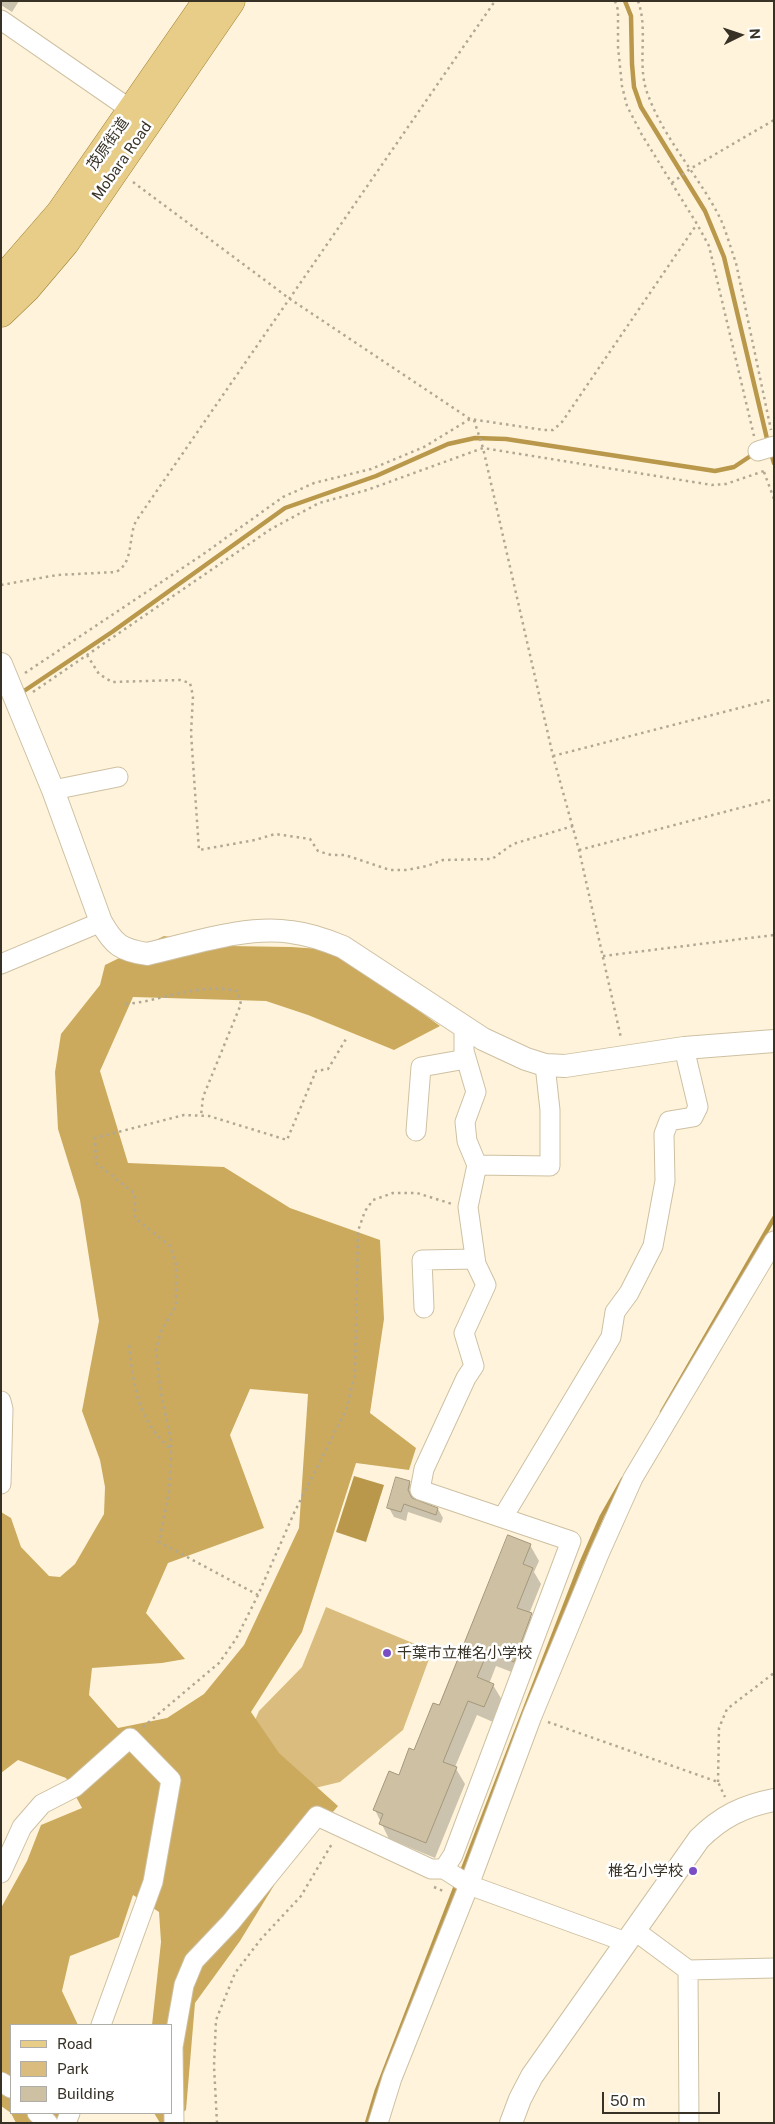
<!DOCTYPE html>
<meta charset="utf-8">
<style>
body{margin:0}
#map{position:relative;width:775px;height:2124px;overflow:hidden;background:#fff4db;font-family:"Public Sans",sans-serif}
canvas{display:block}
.frame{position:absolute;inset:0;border:2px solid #383226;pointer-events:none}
.legend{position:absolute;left:10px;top:2024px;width:162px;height:90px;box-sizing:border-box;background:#fff;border:1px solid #afada8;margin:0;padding:6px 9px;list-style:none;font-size:15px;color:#383226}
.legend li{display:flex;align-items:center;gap:10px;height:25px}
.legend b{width:25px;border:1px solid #afada8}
.north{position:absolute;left:715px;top:10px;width:50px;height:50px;-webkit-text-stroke:4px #fff;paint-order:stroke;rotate:86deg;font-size:14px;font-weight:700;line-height:20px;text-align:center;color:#383226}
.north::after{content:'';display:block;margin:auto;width:18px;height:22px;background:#383226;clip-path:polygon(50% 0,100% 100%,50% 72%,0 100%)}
.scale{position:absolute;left:602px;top:2092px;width:118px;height:22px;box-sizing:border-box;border:2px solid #383226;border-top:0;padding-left:6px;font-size:15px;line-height:18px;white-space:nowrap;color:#383226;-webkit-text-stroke:4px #fff;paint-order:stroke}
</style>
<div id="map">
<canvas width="775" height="2124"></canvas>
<div class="frame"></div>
<ul class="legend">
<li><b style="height:6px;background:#e8cd89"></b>Road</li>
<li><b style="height:14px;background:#dabd7e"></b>Park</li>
<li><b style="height:14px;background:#cec0a3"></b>Building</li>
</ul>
<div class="north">N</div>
<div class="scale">50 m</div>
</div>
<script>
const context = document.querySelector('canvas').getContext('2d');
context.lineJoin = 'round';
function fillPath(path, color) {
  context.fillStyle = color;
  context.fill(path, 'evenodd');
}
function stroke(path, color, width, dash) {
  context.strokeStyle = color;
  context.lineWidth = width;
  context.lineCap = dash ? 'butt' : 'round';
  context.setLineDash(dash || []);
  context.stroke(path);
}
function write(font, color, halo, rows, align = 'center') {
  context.font = font + ' "Public Sans","Noto Sans JP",sans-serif';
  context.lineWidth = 5;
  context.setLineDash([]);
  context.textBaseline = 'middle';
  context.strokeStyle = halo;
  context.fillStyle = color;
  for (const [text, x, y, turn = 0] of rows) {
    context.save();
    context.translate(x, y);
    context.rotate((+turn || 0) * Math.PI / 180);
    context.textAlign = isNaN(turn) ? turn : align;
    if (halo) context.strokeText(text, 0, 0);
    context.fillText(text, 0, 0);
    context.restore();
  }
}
fillPath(new Path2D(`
 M326 1607 432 1651 403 1730 340 1782 315 1788 249 1734 259 1711 302 1667Z`), '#dabd7e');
fillPath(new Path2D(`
 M164 936 230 946 291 947 335 950 440 1026 394 1050 308 1015 266 1001 133 997 100 1071 128 1163 224 1167 290 1208 380 1240 384 1319 370 1413 416 1448 409 1470 356 1463 302 1632 251 1712 279 1753 338 1806 281 1874 240 1941 195 2003 186 2110 167 2123H160L154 2113H171V2025H152L161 1942 159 1912 133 1895 119 1937 70 1956 62 1991 78 2025H11V2113H66L67 2123H16L11 2113 1 2106V1908L27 1861 41 1825 82 1808 66 1778 18 1760 1 1773V1512L11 1518 21 1547 49 1576 60 1577 75 1564 104 1514 105 1487 100 1460 82 1411 99 1321 80 1200 58 1129 55 1072 61 1034 100 985 105 965ZM250 1389 308 1394 299 1528 244 1645 204 1694 167 1718 118 1728 89 1695 92 1668 162 1663 185 1659 146 1613 168 1563 264 1528 230 1435Z`), '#cbaa5d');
fillPath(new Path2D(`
 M354 1476 384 1485 366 1542 336 1532Z`), '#b9984b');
fillPath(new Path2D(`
 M1 1H19L12 12 1 5Z
 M409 1482 415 1491 412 1499 438 1509 443 1518 441 1523 408 1512 406 1521 394 1517 389 1508Z
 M530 1545 539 1561 534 1572 541 1584 529 1614 540 1630 522 1676 496 1666 489 1684 493 1685 502 1700 493 1722 477 1715 455 1767 465 1784 435 1858 389 1839 375 1810 415 1752Z`), '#0003');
stroke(new Path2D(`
 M625 1 631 16 632 64 634 87 641 107 705 211 724 257 768 443
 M771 453 774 463
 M21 693 112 632 285 508 376 476 448 444 475 438 506 439 715 471 734 467 755 453
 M662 1412 774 1218
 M461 1874 581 1564 602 1516 623 1479
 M367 2123 377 2090 457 1883`), '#b9984b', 4.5);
const building = new Path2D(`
 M396 1477 410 1481 408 1490 412 1498 438 1508 436 1515 404 1504 401 1512 387 1508Z
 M508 1535 531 1544 523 1564 533 1568 517 1608 532 1613 514 1662 488 1651 477 1677 494 1684 484 1707 468 1701 443 1762 457 1767 426 1843 379 1824 383 1814 373 1810 389 1771 399 1775 409 1748 414 1750 433 1703 439 1705Z`);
fillPath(building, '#cec0a3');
stroke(building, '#a4977b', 1);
const minor = new Path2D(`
 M1 20 140 116
 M758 451 774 446
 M53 790 118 777
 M1 964 101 922
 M464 1025V1051L476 1092 465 1122 467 1141 477 1165
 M416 1131 421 1067 466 1059
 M424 1308 422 1260 475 1259
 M1 1401 3 1409 1 1484
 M503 1517 611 1337 615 1312 629 1293 653 1246 665 1181 664 1134 669 1121 693 1117 698 1107 684 1048
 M444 1869 469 1885 626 1942
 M1 1873 22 1827 42 1804 75 1787 130 1738 171 1780 153 1882 101 2025
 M634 1930 688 1970 774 1968
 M688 1970 689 2123
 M1 2082 11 2088
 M37 2113 48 2123
 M66 2123 70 2113
 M174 2123 173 2047 184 1985 194 1961 231 1922 317 1816 431 1869H444L453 1855 571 1541 420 1490 424 1469 466 1378 474 1366 464 1333 486 1285 476 1264 468 1207 477 1165 550 1166V1110L545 1065
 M378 2123 392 2078 469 1885 532 1716 599 1554 633 1478 774 1241`);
const tertiary = new Path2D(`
 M1 664 53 790 101 922C114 945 121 950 147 954 192 944 246 925 291 932 309 934 326 940 343 947L483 1039 526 1059 545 1065 565 1066 684 1048 774 1041
 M511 2123 520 2099 532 2076 699 1839C721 1817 743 1806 774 1800`);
const primary = new Path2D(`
 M1 281 60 213 207 1
 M1 313 26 289 65 243 231 1`);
stroke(minor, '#cec0a2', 21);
stroke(tertiary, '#cec0a2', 24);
stroke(primary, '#a08134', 29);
stroke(new Path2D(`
 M615 1 618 10V47L622 86 627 106 642 135 697 224 709 246 754 436
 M638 1C649 31 636 65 648 95 665 141 700 177 721 220 727 234 731 249 736 263L771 430
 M133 182 290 299 470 419 544 430H553L562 422 697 224
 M672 183 690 169 774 120
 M474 420 483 448 553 756 579 850 621 1038
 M764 472 774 499
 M1 585 57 575 116 572C134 563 128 537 136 521L495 1
 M87 655 99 674 112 682 180 680 190 683 193 696 191 733 199 850 255 840 275 834 310 839 318 851 331 855H345L390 870H407L427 866 443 860 492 859 513 844 573 826
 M25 673 202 555 283 497 314 483 371 469 424 447 470 419
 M33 692 271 529 319 503 367 490 483 448 712 485 726 484 764 471
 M553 756 774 699
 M579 850 774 799
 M603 956 774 935
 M126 1004C162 1001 200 982 237 991L241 1004 203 1097 201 1116
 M129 1345C132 1373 135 1404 152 1428 157 1436 164 1442 170 1449
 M258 1595 159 1542 169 1492 171 1456V1440L161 1394 156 1350 161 1331 176 1306V1264L170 1246 135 1218V1194L96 1163 95 1138 184 1115 209 1116 287 1140 316 1071 328 1069 346 1039
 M548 1722 718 1782 725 1797
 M143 1727 219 1663 236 1639 258 1595 294 1513 346 1410 355 1375 358 1231 365 1211 373 1200 393 1193H417L452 1204
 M718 1782 719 1728 727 1709 774 1673
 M434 1887 443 1891
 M217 2123 214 2066 216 2020 235 1973 261 1939 301 1896 333 1842`), '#b1a894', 2.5, [2.5, 4]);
stroke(minor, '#fff', 19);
stroke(tertiary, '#fff', 22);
stroke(primary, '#e8cd89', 28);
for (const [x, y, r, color] of [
 [387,1653,5,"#784dc6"],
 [693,1871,5,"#784dc6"]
]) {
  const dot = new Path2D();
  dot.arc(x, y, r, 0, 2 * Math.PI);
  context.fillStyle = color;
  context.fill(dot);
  stroke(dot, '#fff', 2);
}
write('15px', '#383226', '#fff', [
 ["茂原街道",108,144,-55],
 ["Mobara Road",122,161,-55]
]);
write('15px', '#383226', '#fff', [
 ["千葉市立椎名小学校",397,1653],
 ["椎名小学校",683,1871,"right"]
], 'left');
</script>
